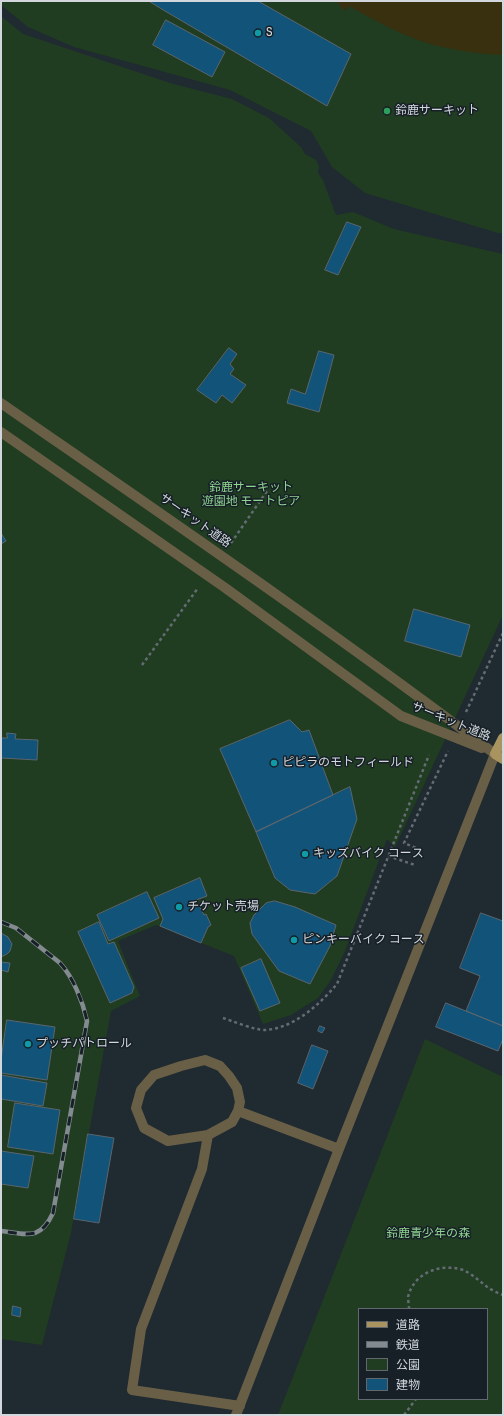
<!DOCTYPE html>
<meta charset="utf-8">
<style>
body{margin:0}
#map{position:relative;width:504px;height:1416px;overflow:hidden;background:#202a31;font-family:"Archivo Narrow","Noto Sans JP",sans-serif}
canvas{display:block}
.frame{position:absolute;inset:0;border:2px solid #d1d7dc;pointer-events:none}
.legend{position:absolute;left:358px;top:1308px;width:130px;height:92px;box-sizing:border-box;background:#172027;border:1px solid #61696f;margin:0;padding:5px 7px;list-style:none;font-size:12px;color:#d1d7dc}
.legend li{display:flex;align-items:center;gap:8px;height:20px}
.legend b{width:20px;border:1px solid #61696f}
</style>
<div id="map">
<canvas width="504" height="1416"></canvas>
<div class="frame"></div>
<ul class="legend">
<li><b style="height:5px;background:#a9945f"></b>道路</li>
<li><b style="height:5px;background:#838b91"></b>鉄道</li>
<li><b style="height:11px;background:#203d21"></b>公園</li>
<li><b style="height:11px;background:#125379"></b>建物</li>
</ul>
</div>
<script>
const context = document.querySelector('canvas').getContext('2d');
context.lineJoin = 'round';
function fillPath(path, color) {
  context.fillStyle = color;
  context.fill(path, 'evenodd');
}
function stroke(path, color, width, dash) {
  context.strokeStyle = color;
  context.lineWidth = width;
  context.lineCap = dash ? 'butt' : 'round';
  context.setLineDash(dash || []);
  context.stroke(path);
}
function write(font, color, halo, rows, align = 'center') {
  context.font = font + ' "Archivo Narrow","Noto Sans JP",sans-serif';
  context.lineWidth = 3;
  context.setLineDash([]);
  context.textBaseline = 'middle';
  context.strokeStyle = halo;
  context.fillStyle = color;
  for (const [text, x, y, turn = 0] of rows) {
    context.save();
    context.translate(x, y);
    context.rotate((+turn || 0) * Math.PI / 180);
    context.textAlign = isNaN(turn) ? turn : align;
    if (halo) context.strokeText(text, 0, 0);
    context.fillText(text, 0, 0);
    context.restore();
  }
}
fillPath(new Path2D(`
 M1 1H503V233H498L365 193 332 167 311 131 230 90 74 47 28 27 1 5Z
 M1 16 23 34 170 83 232 99 269 118 301 147 305 154 316 160 319 166 318 173 323 180 336 215 353 212 394 229 503 254V615L395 847 387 839 345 951 331 980 318 998 291 1015 263 1024 234 956 156 925 118 941 140 996 111 1011 71 1233 42 1345 1 1339Z
 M425 1039 503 1077V1415H278ZM359 1309H487V1399H359Z`), '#203d21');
fillPath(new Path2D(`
 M336 1H503V55C477 54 452 50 427 43 401 35 372 19 349 6L345 11Z`), '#38300f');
const building = new Path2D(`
 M149 1H258L351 54 327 106 165 11Z
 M166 20 225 52 212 77 153 45Z
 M347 222 361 227 338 275 325 270Z
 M229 348 237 354 230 364 234 369 230 374 246 385 232 403 222 395 216 403 197 390Z
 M319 351 334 355 319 412 287 403 291 389 305 394Z
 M1 533 6 541 1 544Z
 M414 609 470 625 461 657 405 641Z
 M290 720 302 732 309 730 333 795 256 832 220 749Z
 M7 733 16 734 15 739 38 740 37 760 1 758V738H7Z
 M350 787 357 819 337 876 315 894 290 890 275 878 256 832Z
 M200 878 207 896 196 900 204 915 206 914 211 925 208 927 201 943 160 926 163 919 154 898Z
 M147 892 159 918 109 941 97 915Z
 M275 901 295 907 336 925 330 946 310 984 279 971 252 934 250 923 254 915 266 903Z
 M481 913 503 921V1026L466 1011 480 976 460 968Z
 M99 922 108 944 114 942 134 987 132 993 110 1003 78 932Z
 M1 933 8 937 12 944 10 951 7 954 1 957Z
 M261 959 280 1003 260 1011 241 968Z
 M1 962 10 963 8 972 1 970Z
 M446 1003 503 1026V1039L498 1051 436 1027Z
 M7 1020 55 1027 47 1080 1 1073V1060Z
 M320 1026 325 1028 322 1033 318 1031Z
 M312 1045 328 1051 313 1089 298 1083Z
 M1 1075 47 1083 43 1106 1 1099Z
 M15 1103 60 1110 53 1154 8 1147Z
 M88 1134 114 1138 99 1223 74 1219Z
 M1 1151 34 1156 28 1188 1 1184Z
 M13 1306 21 1308 20 1317 12 1315Z`);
fillPath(building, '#125379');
stroke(building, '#5a656d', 1);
stroke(new Path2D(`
 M231 543 267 491
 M142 665 198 588
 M466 712 503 633
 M421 850 404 843 448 751
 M388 856 415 865
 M223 1018C232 1021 255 1030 264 1030 293 1029 319 1005 337 984L429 755
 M409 1309C409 1305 408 1300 408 1297 414 1272 441 1263 463 1270 473 1274 481 1283 489 1288 493 1291 498 1293 503 1295
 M404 1415 416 1399`), '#646c73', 2.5, [3, 3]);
stroke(new Path2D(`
 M1 403C167 518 334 632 495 754
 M1 432 224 587 401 716 482 748
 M205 1060 220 1066 229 1076 237 1088 240 1102 238 1111 232 1122 208 1135 168 1141 144 1128 136 1108 141 1090 154 1075 181 1066Z
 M238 1111 339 1149
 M208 1135 202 1169 141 1329 132 1390 240 1406
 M236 1415 339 1149 495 754`), '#695f46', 10);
stroke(new Path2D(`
 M503 738 495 754 503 759`), '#a9945f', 10);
const rail = new Path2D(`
 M1 922 16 928 60 963C73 977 83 1002 87 1021L53 1213C40 1241 27 1234 1 1231`);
stroke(rail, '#838b91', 4.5);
stroke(rail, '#172027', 3, [9]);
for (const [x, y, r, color] of [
 [258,33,4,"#0f9aa8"],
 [387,111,4,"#2e9e5b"],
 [274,763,4,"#0f9aa8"],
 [305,854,4,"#0f9aa8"],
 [179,907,4,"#0f9aa8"],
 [294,940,4,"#0f9aa8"],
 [28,1044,4,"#0f9aa8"]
]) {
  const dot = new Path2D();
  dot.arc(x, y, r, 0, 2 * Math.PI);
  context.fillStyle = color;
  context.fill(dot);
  stroke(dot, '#172027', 1.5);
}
write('12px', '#d1d7dc', '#172027', [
 ["S",266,33],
 ["鈴鹿サーキット",395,111],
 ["ピピラのモトフィールド",282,763],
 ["キッズバイク コース",313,854],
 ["チケット売場",187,907],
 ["ピンキーバイク コース",302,940],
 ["プッチパトロール",36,1044]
], 'left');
write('12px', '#8fd490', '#172027', [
 ["鈴鹿サーキット",251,488],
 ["遊園地 モートピア",251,502],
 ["鈴鹿青少年の森",428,1234]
]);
write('12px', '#d1d7dc', '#172027', [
 ["サーキット道路",195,521,35],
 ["サーキット道路",451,722,22]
]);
</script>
